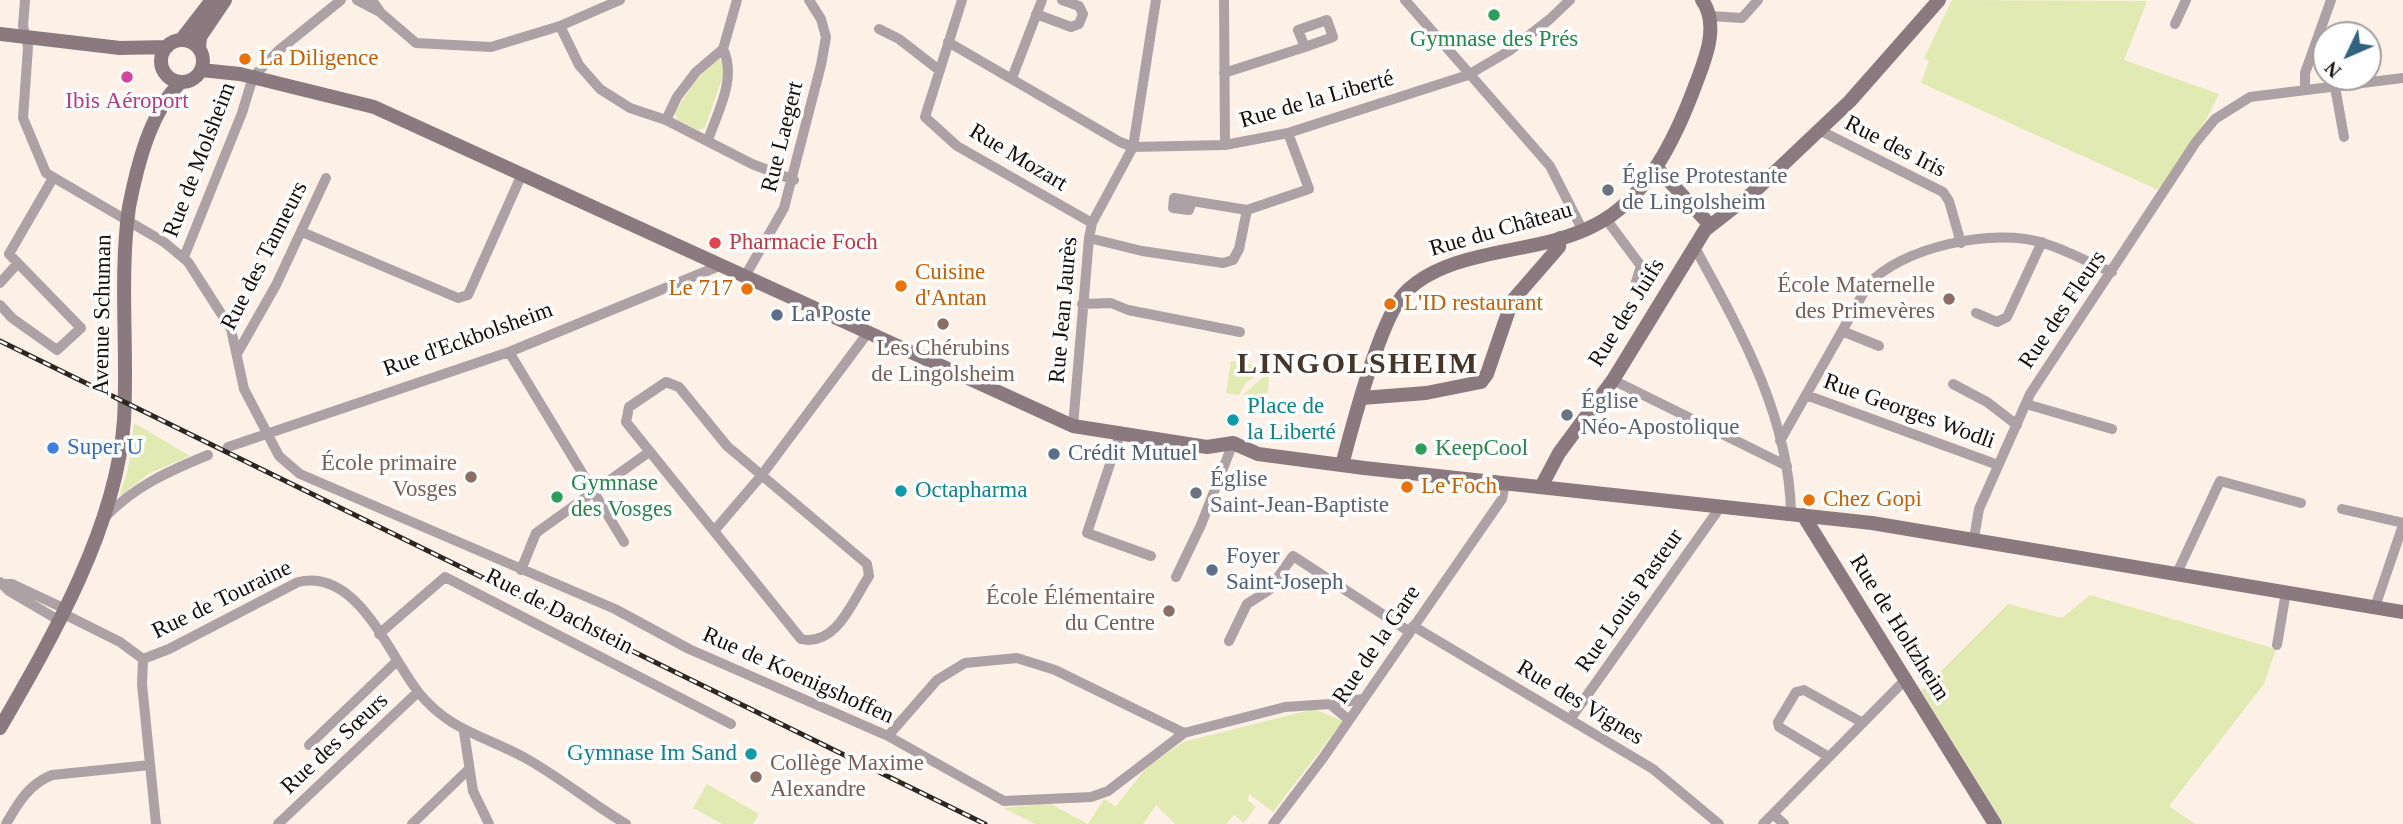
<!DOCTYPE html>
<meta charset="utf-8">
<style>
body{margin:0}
#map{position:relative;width:2403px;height:824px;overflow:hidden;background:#fdf1e7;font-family:"Times New Roman",serif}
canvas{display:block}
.north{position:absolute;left:2312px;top:21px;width:70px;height:70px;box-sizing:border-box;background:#fff;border:2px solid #a19f9d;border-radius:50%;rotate:226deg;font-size:19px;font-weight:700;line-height:28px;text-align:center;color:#150e09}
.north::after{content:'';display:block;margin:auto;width:24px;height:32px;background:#2f637f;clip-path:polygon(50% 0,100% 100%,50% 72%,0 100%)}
</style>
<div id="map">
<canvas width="2403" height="824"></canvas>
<div class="north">N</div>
</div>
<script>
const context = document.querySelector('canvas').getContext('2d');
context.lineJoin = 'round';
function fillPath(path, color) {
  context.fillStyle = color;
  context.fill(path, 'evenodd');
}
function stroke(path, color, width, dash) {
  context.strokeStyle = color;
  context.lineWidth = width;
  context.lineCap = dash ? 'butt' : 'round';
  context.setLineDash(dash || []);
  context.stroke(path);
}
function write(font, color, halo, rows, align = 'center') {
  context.font = font + ' "Times New Roman",serif';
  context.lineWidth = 7;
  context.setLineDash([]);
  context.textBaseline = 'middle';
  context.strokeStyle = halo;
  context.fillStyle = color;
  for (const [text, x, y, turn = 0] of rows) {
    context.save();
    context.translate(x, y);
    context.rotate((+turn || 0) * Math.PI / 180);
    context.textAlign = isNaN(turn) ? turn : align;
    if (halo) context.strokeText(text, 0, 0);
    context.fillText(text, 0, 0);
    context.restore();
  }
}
fillPath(new Path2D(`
 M1952 0 2147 1 2124 60 2219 94 2205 122 2158 190 1921 83 1929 61 1924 58Z
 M719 59 723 61V76L705 128 698 130 678 120 674 113 696 80Z
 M1231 361 1267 367 1245 384 1239 395 1226 393Z
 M1269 372 1268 392 1260 397 1243 395Z
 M134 423 190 456 148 474 119 497 128 469Z
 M2090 595 2276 649 2264 684 2169 806 2195 824H2004L1921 691 2008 604 2062 618Z
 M1314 709 1343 721 1273 812 1249 794 1248 800 1256 807 1244 823 1234 815 1226 824H1175L1156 805 1143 824H1035L1003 808 1049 803 1088 824 1104 799 1116 806 1146 768 1183 742Z
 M707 784 759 814 753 824H722L693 808Z`), '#e2eab3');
stroke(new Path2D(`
 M25 0 23 26 28 47 23 118 46 173 164 242 188 262 231 329 244 389 266 431 279 456 300 474 615 609 689 649 888 736 1004 801 1091 797 1108 791 1184 733 1285 707 1330 704
 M357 0 378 11
 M372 0 381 13 416 43 491 47 560 26 620 0
 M962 0 925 117 957 146 1092 223
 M1224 0 1225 145
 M1405 0 1550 166 1583 231
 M1036 14 1071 27 1079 24 1083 14 1079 6 1062 0
 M1710 16 1742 18 1758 0
 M1327 20 1333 37 1305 47 1298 30Z
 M2175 24 2186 0
 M560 26 579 65 600 89 630 108 666 120 752 164 794 180
 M879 29 899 39 939 70
 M948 42 1120 142 1133 147 1225 145 1288 133 1468 75 1509 51 1550 19 1570 0
 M1224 73 1305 47
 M1012 78 1042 0
 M2335 87 2344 137
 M2305 89V73L2331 0
 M666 120 677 97 696 72 723 49 737 0
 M1819 130 1943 192 1949 201 1961 243
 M708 140C718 111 737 78 723 49
 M1174 198 1192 201 1189 210 1173 208Z
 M1192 201 1247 210
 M1606 219 1641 266 1636 282
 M302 232 458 298 468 295 522 174
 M1089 238 1142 251 1223 263 1233 260 1239 249 1247 210 1309 189 1288 133
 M1694 246C1740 330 1789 416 1791 513
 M184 257 242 113 253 77 278 51 341 0
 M744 278 784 208 821 65 826 37 821 19 809 0
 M0 283 18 263
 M1082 304 1111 303 1128 310 1240 332
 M0 305 12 318 57 350 81 328 9 254 53 178
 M1976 313 1997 322 2007 317 2042 242
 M1842 331 1879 346
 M238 352 276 285 326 178
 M509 352 624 542
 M1613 380 1787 466
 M666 382 679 387 727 446 867 564 869 576C852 602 836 647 801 639L626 422 629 407Z
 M1953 384 1987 402 2017 425
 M1806 395 1998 465
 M2026 404 2112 429
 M1073 426 1089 238 1092 223 1133 147 1156 0
 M1120 434 1087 533 1151 556
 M1780 441 1868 285C1900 247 1996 227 2043 243 2067 250 2089 263 2112 272
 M228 447 509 352 719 266
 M2342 509 2403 523
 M105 517C135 486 169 471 208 455
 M714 531 761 476 867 334
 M1974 538 1979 509 2030 394 2196 142 2215 119 2250 97 2403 78
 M521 570 536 533 649 452
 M2177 573 2220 481 2301 503
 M1176 577 1201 525 1233 443
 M0 582 9 591 55 618 64 614
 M2 584H12L61 607 64 614 120 642 143 659
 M2375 607 2403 525
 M1413 626 1653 769 1719 824
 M379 634 445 577 731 724
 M1229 641 1247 604 1269 590 1293 556 1410 632
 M2277 645 2286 592
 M143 659 169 649 298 582C358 568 388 654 419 693 451 732 486 736 527 759 561 778 592 804 626 824
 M143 659 142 684 156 824
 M1571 718 1721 506
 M1349 720 1330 704 1363 699
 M464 732 473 791 489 824
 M888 736 937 680 965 663 1017 658 1055 670 1184 733
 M309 745 397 661
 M1829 757 1779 727 1778 722 1796 692 1804 690 1863 723
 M1773 814 1784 824
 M6 824C18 803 29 784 52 775L150 765
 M278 824 418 692
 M412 824 468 770
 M1273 824 1323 758 1502 499 1505 484
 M1763 824 1904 681`), '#ada1a5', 10);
stroke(new Path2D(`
 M0 34 120 48 167 47
 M181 40 212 0
 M161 61a21 21 0 1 1 42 0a21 21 0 1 1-42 0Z
 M199 48 200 37 225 0
 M201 70 240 74 374 107 1073 426 1207 447 1233 443 1258 454 1364 468 1872 523 2403 612
 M1656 167 1710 225
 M1362 398 1426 393 1481 382 1487 374 1512 301 1559 247 1560 238
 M1342 465C1352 427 1379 323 1403 295 1422 273 1455 262 1482 256 1519 247 1561 243 1595 225 1647 199 1676 137 1695 86 1705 60 1720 25 1702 0
 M1541 487 1559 453 1613 380 1705 230 1755 191 1850 101 1939 0
 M1803 515 1995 824
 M0 728C52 638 117 526 124 420 128 349 119 277 129 207 137 166 150 112 181 82`), '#8a7a80', 14);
const rail = new Path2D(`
 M0 341 985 824`);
stroke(rail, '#2d2620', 5);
stroke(rail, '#fff', 2.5, [8]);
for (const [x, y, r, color] of [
 [1494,15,7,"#2e9e5b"],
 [245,59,7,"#e8710a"],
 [127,77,7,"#d1479c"],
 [1608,190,7,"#6b7280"],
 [715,243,7,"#e0444e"],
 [901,286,7,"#e8710a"],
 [747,289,7,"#e8710a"],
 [1949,299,7,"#8d6e63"],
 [1390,304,7,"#e8710a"],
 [777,315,7,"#5c6f8a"],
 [943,324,7,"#8d6e63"],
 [1567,415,7,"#6b7280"],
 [1233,420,7,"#0f9aa8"],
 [53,448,7,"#3f7fe0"],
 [1421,449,7,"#2e9e5b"],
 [1054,454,7,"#5c6f8a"],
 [471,477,7,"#8d6e63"],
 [1407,487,7,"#e8710a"],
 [901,491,7,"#0f9aa8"],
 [1196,493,7,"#6b7280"],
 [557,497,7,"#2e9e5b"],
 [1809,500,7,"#e8710a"],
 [1212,570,7,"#5c6f8a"],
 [1169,611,7,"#8d6e63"],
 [751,754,7,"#0f9aa8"],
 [756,777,7,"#8d6e63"]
]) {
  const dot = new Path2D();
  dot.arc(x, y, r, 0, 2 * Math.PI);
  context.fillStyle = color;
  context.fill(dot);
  stroke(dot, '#fff', 2.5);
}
write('23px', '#27864d', '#fff', [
 ["Gymnase des Prés",1494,40,"center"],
 ["KeepCool",1435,449],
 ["Gymnase",571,484],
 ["des Vosges",571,510]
], 'left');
write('23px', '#c56008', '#fff', [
 ["La Diligence",259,59],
 ["Cuisine",915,273],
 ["d'Antan",915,299],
 ["Le 717",733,289,"right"],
 ["L'ID restaurant",1404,304],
 ["Le Foch",1421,487],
 ["Chez Gopi",1823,500]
], 'left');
write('23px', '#150e09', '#fff', [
 ["Rue de la Liberté",1317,100,-16],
 ["Rue Laegert",783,137,-76],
 ["Rue des Iris",1895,147,27],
 ["Rue Mozart",1018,158,31],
 ["Rue de Molsheim",200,160,-69],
 ["Rue du Château",1501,230,-16],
 ["Rue des Tanneurs",265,256,-63],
 ["Rue Jean Jaurès",1064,310,-85],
 ["Rue des Fleurs",2063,310,-56],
 ["Rue des Juifs",1627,313,-58],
 ["Avenue Schuman",103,315,-89],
 ["Rue d'Eckbolsheim",468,340,-20],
 ["Rue Georges Wodli",1909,412,20],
 ["Rue de Touraine",222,600,-26],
 ["Rue Louis Pasteur",1630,601,-55],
 ["Rue de Dachstein",559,612,27],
 ["Rue de Holtzheim",1899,628,58],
 ["Rue de la Gare",1377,645,-56],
 ["Rue de Koenigshoffen",798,676,24],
 ["Rue des Vignes",1580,703,31],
 ["Rue des Sœurs",335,744,-43]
]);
write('23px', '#b23c85', '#fff', [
 ["Ibis Aéroport",127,102]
]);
write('23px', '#5b616d', '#fff', [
 ["Église Protestante",1622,177],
 ["de Lingolsheim",1622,203],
 ["Église",1581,402],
 ["Néo-Apostolique",1581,428],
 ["Église",1210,480],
 ["Saint-Jean-Baptiste",1210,506]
], 'left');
write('23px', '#be3a42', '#fff', [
 ["Pharmacie Foch",729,243]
], 'left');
write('23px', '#785e54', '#fff', [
 ["École Maternelle",1935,286],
 ["des Primevères",1935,312],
 ["Les Chérubins",943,349,"center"],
 ["de Lingolsheim",943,375,"center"],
 ["École primaire",457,464],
 ["Vosges",457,490],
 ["École Élémentaire",1155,598],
 ["du Centre",1155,624],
 ["Collège Maxime",770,764,"left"],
 ["Alexandre",770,790,"left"]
], 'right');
write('23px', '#4e5e75', '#fff', [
 ["La Poste",791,315],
 ["Crédit Mutuel",1068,454],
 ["Foyer",1226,557],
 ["Saint-Joseph",1226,583]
], 'left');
write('23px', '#0d838f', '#fff', [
 ["Place de",1247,407],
 ["la Liberté",1247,433],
 ["Octapharma",915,491],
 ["Gymnase Im Sand",737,754,"right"]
], 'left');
write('23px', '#366cbe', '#fff', [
 ["Super U",67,448]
], 'left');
context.letterSpacing = '2px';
write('bold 30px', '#463629', '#fff', [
 ["LINGOLSHEIM",1358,365]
]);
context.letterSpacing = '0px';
</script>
